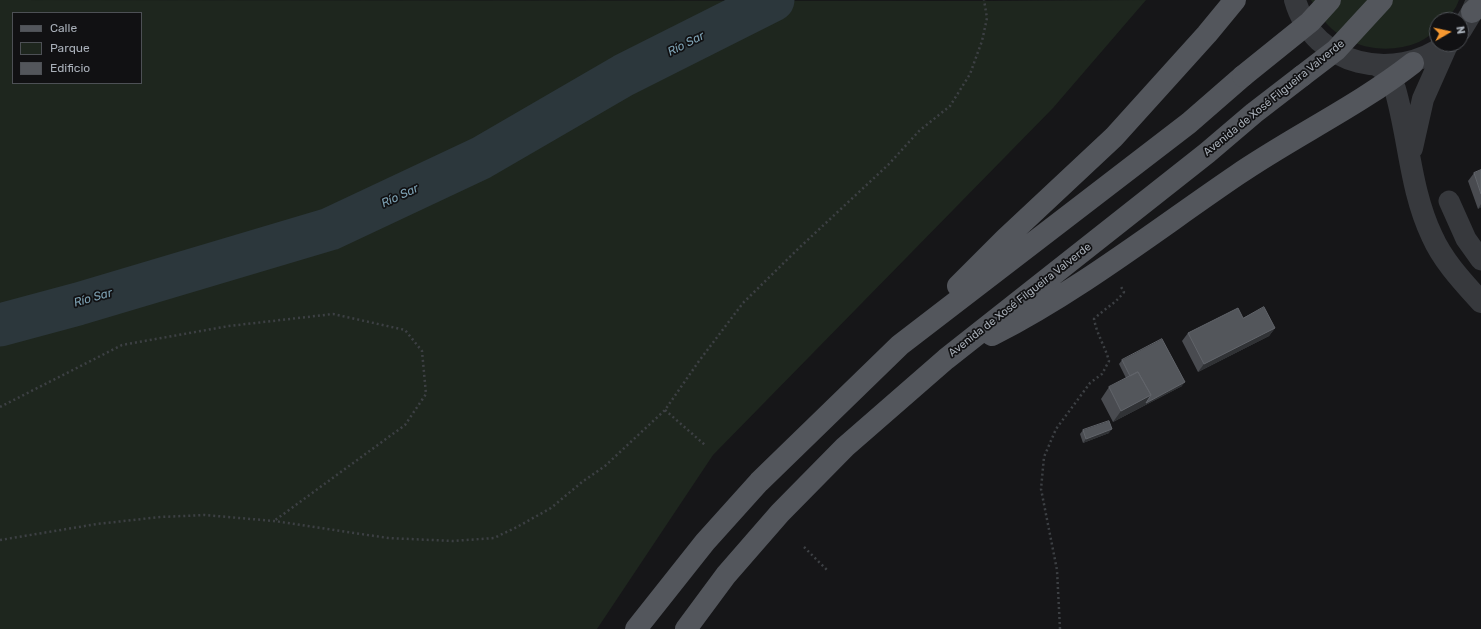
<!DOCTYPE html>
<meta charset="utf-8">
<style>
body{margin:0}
#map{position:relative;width:1481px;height:629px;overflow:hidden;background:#161618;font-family:Rubik,sans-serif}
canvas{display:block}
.legend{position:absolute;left:12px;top:12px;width:130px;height:72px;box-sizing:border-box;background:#111113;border:1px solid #4d5055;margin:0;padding:5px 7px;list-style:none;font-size:12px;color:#a8afb8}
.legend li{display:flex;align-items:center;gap:8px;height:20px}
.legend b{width:20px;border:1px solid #4d5055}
.north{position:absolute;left:1429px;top:12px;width:40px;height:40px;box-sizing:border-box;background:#111113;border:1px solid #4d5055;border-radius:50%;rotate:81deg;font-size:11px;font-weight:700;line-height:16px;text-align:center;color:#a8afb8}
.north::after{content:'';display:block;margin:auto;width:14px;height:18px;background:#f69830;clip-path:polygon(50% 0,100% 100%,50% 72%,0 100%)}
</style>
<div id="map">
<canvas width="1481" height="629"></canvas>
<ul class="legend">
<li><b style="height:5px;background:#53565c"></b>Calle</li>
<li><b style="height:11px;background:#1e261e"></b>Parque</li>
<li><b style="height:11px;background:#53565b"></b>Edificio</li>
</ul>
<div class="north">N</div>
</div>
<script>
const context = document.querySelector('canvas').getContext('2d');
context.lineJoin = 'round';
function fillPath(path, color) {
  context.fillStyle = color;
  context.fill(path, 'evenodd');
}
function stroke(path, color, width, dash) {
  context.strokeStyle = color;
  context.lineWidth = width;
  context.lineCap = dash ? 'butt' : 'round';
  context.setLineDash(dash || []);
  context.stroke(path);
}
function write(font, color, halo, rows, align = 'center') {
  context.font = font + ' Rubik,sans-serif';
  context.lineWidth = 3.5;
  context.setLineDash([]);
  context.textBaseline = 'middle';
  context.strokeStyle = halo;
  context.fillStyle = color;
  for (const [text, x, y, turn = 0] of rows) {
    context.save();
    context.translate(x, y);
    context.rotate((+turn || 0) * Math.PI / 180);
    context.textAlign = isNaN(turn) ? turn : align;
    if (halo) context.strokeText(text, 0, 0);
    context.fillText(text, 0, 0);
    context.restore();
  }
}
fillPath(new Path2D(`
 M0 0 986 1 1146 0 1053 108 713 455 597 629H0ZM13 13H141V83H13Z
 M1311 0H1459L1456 7 1447 20H1437V30C1431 34 1425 39 1419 42 1388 55 1349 49 1326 23 1320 16 1316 7 1311 0Z`), '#1e261e');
stroke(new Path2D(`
 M0 325 78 304 330 229 481 158 624 75 773 0`), '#2c373c', 43);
stroke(new Path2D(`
 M0 407 122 345 229 326 333 314 405 330 422 351 426 394 405 425 274 521
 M665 410 705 445
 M0 540 97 524 160 517 205 515 274 521 388 538 453 541 494 538 517 527 551 508 582 482 605 466 665 410 699 361 743 303 799 248 889 164 919 131 950 106 970 74 982 41 987 18 984 0
 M804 547 827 570
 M1060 629 1057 570 1041 489 1044 457 1056 429 1090 383 1102 374 1109 361C1105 346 1097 335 1094 319 1104 309 1115 304 1124 292L1120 285`), '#3d4044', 2.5, [2, 3]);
stroke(new Path2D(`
 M1449 201 1466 239 1481 260`), '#37393d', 21);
stroke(new Path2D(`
 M1295 0C1314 67 1395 83 1447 44
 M1461 30 1472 12 1477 0
 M1378 66 1386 71 1395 89C1409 137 1410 190 1432 236 1443 261 1463 282 1481 302
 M1412 148 1423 99 1447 45`), '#37393d', 22);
stroke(new Path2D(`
 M1472 12 1481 4
 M958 286 1005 239 1114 137 1207 34 1235 0
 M992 335C1080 290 1156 230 1237 175 1294 136 1358 106 1413 63
 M636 629 705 542 759 482 900 345 1189 123 1243 76
 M686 629 726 575 780 513 845 447 946 359 1207 153 1254 113 1302 76`), '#53565c', 22);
stroke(new Path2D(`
 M1243 76 1310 22 1330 0
 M1302 76 1336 50 1382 0`), '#53565c', 22);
fillPath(new Path2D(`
 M1481 170V207L1478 209 1468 181 1474 173Z
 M1243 318 1275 328 1269 336 1198 372 1182 341 1188 333Z
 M1122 360 1182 386 1113 422 1101 399 1109 387 1126 378 1119 364Z
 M1083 430 1109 433 1083 443 1080 434Z`), '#494b50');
fillPath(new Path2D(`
 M1481 204V207L1478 209Z
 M1275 328 1269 336 1198 372 1204 364Z
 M1185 382 1182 386 1113 422 1121 411 1151 395Z
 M1112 429 1109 433 1083 443 1086 439Z`), '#303235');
const building = new Path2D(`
 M1481 170V194L1474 173Z
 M1264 307 1275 328 1204 364 1188 333 1238 308 1243 318Z
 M1162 339 1185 382 1146 403 1151 395 1138 372 1130 376 1122 360Z
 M1138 372 1151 395 1121 411 1109 387Z
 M1109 421 1112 429 1086 439 1083 430Z`);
fillPath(building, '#53565b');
stroke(building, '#61646a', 1);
write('11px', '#a8afb8', '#111113', [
 ["Avenida de Xosé Filgueira Valverde",1274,98,-39],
 ["Avenida de Xosé Filgueira Valverde",1020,300,-38]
]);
write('italic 12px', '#7ea2b4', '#111113', [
 ["Río Sar",686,44,-27],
 ["Río Sar",400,196,-25],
 ["Río Sar",93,298,-16]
]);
</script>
